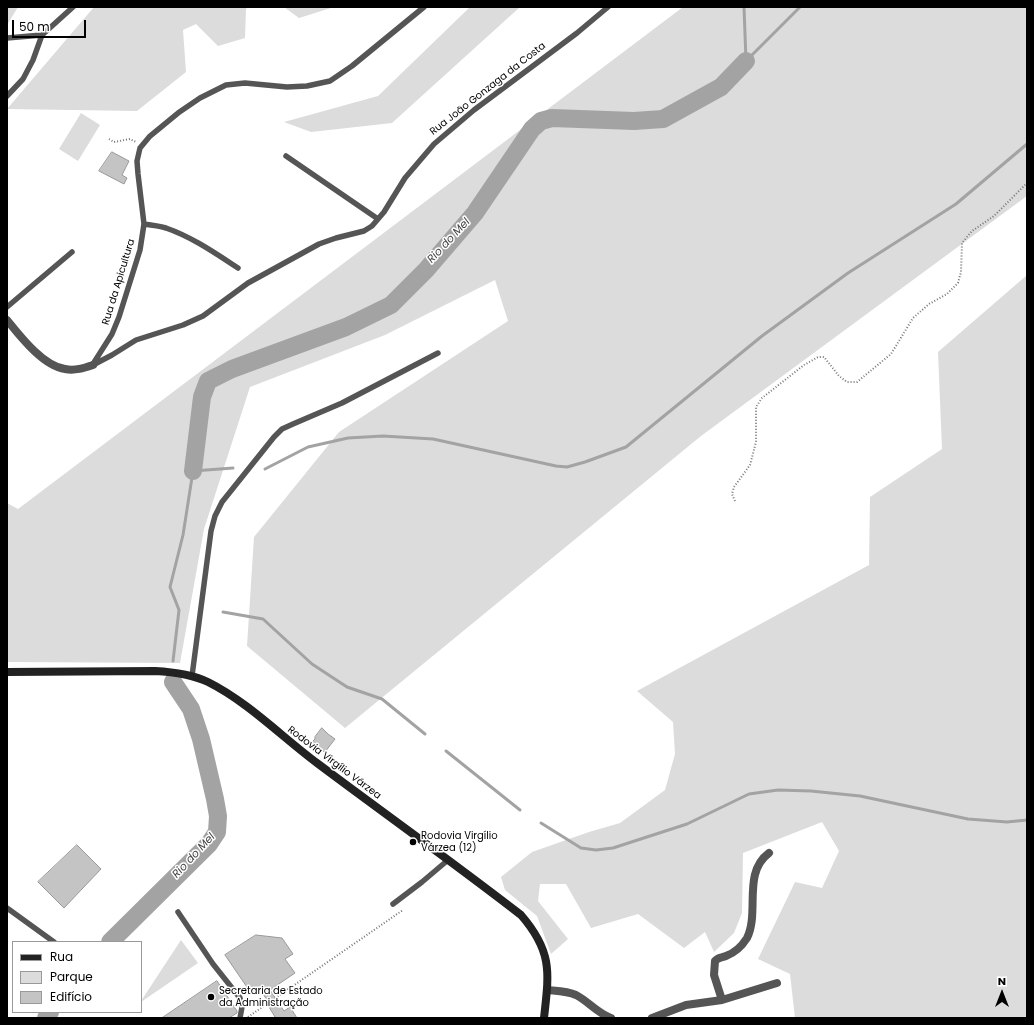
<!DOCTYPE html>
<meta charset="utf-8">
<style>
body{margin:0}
#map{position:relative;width:1034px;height:1025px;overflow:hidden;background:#fff;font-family:Poppins,sans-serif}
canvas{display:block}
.frame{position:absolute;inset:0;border:8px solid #000;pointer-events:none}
.legend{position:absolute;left:12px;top:941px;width:130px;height:72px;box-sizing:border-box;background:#fff;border:1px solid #999;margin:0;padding:5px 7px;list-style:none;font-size:12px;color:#000}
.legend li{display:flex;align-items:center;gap:8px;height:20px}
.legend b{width:20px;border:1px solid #999}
.north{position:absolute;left:982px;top:973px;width:40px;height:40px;-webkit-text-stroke:3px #fff;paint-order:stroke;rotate:0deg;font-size:11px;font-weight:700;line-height:16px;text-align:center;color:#000}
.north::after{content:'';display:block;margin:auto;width:14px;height:18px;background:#000;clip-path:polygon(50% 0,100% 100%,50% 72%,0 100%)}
.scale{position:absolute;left:12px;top:20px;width:74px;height:18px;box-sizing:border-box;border:2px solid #000;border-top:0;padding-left:5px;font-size:12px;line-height:14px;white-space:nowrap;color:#000;-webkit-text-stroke:3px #fff;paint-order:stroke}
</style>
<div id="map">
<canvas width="1034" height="1025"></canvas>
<div class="frame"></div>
<ul class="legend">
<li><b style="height:5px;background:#222"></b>Rua</li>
<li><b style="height:11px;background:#dcdcdc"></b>Parque</li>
<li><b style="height:11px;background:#c4c4c4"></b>Edifício</li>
</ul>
<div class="north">N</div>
<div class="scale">50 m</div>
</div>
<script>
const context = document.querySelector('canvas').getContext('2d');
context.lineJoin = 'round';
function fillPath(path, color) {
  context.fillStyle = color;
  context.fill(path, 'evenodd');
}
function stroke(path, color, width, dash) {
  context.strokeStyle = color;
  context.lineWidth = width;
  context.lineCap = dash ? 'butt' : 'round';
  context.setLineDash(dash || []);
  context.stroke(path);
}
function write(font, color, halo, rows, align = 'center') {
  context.font = font + ' Poppins,sans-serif';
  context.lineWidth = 3;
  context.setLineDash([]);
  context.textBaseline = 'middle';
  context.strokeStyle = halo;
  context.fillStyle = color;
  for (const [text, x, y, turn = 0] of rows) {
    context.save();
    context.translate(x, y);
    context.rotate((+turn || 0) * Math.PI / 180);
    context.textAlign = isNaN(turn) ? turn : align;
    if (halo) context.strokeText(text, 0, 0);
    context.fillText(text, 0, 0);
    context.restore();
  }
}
fillPath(new Path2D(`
 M7 7H18L7 25Z
 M94 7H248L246 9 245 38 218 46 196 24 183 30 186 72 137 111 7 109Z
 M284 7H334L299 18Z
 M470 7H520L392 123 311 132 284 122 378 96Z
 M683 7H1027V196L701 436 345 728 247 646 254 537 339 432 508 321 495 280 385 335 250 387 204 529 180 663 7 662V503L18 509Z
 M81 113 100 125 78 161 59 149Z
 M1027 275V1018H795L790 974 758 959 795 882 822 888 839 851 822 822 743 853 742 913 734 933 714 952 705 932 684 948 638 914 591 928 566 884H540L538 901 568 939 551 954 537 916 505 890 501 877 532 852 589 832 620 823 665 790 675 754 673 722 637 691 869 565 870 497 942 449 938 352Z
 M181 940 198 963 141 1002V1001Z`), '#dcdcdc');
stroke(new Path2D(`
 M744 7 746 61
 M746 61 800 7
 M265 469 308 447 348 438 383 436 433 439 556 466 567 467 585 462 626 447 762 336 848 273 956 204 1027 144
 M223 612 263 619 312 664 347 687 382 699 425 734
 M173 661 179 610 170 587 183 535 193 471 233 468
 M446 751 520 810
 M541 823 581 848 596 850 613 848 687 824 749 794 778 790 811 791 860 796 968 819 1007 822 1027 820`), '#a3a3a3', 3);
stroke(new Path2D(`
 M193 471 202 397 208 381 232 369 346 327 391 305 426 270 475 213 532 129 541 121 552 118 634 121 663 119 721 87 746 61
 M110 942 209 844 217 832 218 816 215 799 201 739 191 709 173 682
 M46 1018 50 1012`), '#a3a3a3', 18);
const building = new Path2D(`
 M112 152 129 161 122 175 127 178 124 184 99 171Z
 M322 728 328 734 335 739 325 752 318 748 312 742 315 739V737Z
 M77 845 101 869 64 908 38 882Z
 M256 935 282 938 293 954 285 959 295 973 270 990 284 1011 290 1007 297 1018H273L275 1017 269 1007 271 1006 259 988 251 993 225 955Z
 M217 981 237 1011V1013L229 1018H162Z`);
fillPath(building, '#c4c4c4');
stroke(building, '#999', 1);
stroke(new Path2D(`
 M109 139 114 142 130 139 136 142
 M735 501 732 494 734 487 750 465 756 442V407L762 398 804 365 818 357H824L839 376 847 382H857L891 354 913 318 929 304 947 294 958 283 961 272 962 243 972 231 994 216 1027 183
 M248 1017 403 910`), '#777', 2, [1, 2]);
stroke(new Path2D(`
 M7 38 42 35
 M7 96 23 79 33 60 42 35 73 7
 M286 156 378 219
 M144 224C152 225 159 226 166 228 192 237 215 253 238 268
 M7 307 72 252
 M93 364 112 334 119 317 140 250 144 224 138 174 137 161 140 148 150 136 178 113 200 98 226 85 245 83 287 87 307 86 330 81 352 66 424 7
 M93 365 112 355 136 340 183 325 203 316 248 283 319 244 336 238 364 231 372 226 384 212 405 178 434 144 474 110 577 33 608 7
 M192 676 211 531 215 516 222 502 274 437 282 429 293 424 342 403 438 353
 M393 904 422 882 448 860
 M7 908 54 942
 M178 912 213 964 240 998 242 1007 240 1018`), '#555', 5.5);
stroke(new Path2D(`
 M7 320C20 336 43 366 65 369 75 371 84 368 93 365
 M547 990C557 991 567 991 576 995 588 1001 597 1013 611 1018
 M722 1000 714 975 715 961C718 957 721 958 726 956 734 953 742 946 747 938 760 912 742 873 769 853
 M652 1018 686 1005 722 1000 777 983`), '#555', 8);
stroke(new Path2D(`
 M7 672 155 671C173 672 191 674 208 682 248 702 282 737 317 763 385 814 454 863 521 915 553 952 549 973 544 1018`), '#222', 8);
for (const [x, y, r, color] of [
 [413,842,4,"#000"],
 [211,997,4,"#000"]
]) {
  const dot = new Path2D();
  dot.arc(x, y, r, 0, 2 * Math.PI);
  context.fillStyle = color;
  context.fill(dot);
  stroke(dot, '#fff', 1.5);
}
write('10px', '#000', '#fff', [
 ["Rua João Gonzaga da Costa",488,89,-38],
 ["Rua da Apicultura",119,282,-73],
 ["Rodovia Virgílio Várzea",334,763,37]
]);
write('10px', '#000', '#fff', [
 ["Rodovia Virgílio",421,836],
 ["Várzea (12)",421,848],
 ["Secretaria de Estado",219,991],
 ["da Administração",219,1003]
], 'left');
write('italic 11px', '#444', '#fff', [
 ["Rio do Mel",449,241,-47],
 ["Rio do Mel",194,856,-47]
]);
</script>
